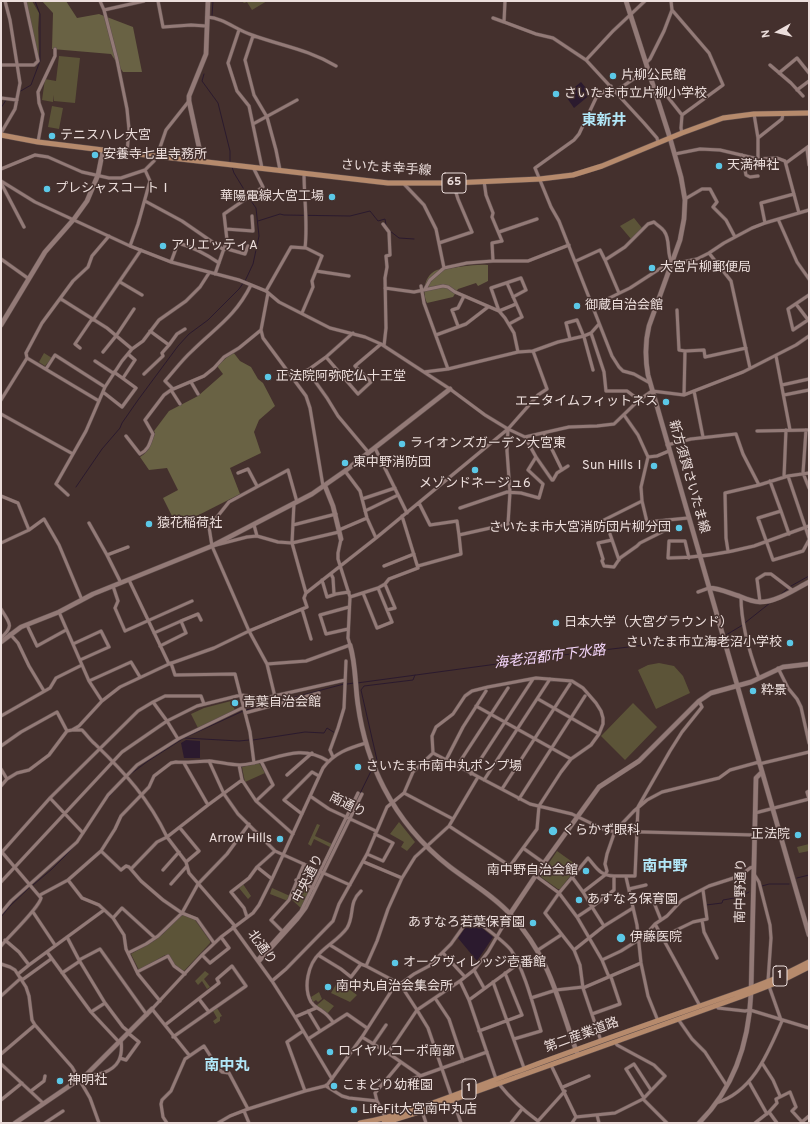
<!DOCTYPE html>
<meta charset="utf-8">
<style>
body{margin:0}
#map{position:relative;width:810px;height:1124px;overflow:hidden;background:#44302d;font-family:Overpass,sans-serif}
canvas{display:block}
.frame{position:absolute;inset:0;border:2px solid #ecdedc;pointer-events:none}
.north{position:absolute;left:758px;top:12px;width:40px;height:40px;-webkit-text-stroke:3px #44302d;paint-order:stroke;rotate:262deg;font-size:11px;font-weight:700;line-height:16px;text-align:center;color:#ecdedc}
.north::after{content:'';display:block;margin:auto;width:14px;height:18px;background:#ecdedc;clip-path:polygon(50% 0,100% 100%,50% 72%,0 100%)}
</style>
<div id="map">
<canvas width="810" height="1124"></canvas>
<div class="frame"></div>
<div class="north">N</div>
</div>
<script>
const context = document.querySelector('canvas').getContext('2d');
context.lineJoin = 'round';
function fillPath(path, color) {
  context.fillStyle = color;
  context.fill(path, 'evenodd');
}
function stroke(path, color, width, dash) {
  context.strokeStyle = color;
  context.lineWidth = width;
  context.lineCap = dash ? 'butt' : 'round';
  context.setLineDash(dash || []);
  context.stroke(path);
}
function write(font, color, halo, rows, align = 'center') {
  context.font = font + ' Overpass,"Noto Sans JP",sans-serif';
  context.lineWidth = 3;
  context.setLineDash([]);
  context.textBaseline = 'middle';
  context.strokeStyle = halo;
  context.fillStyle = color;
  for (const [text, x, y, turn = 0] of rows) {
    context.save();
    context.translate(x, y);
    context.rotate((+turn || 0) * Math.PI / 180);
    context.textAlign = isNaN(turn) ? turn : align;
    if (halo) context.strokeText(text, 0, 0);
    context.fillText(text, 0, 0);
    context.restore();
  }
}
fillPath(new Path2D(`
 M26 1H32L39 13 38 28 39 60Z
 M242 1H267L252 10 247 2 244 3Z
 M59 56 80 58 75 103 54 101V95L53 102 42 100 45 79 56 81Z
 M52 106 63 108 59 129 48 127Z
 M634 218 642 228 631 239 620 226Z
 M44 353 52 358 45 366 39 362Z
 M659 663 674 666 683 676 690 693 656 709 638 670 648 665Z
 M231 701 235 710 198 728 191 714 204 708Z
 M633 703 657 727 625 760 601 736Z
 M259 763 265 773 245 782 242 767Z
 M399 822 415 842 407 851 401 847 404 842 390 834Z
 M317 824 320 825 315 836 332 844 330 847 314 839 311 846 308 844Z
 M809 844V851L799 853 797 847Z
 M557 851 578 866 560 889H558L541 877V875Z
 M243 884 251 896 248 899 239 888Z
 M298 884 311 890 302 909 291 899Z
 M272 888 290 896 288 901 270 894Z
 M181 914 195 920 210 941V943L184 971 175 965 168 955H165L139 970 131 954 154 941 163 934Z
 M205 971 209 974 204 979 210 987 207 989 202 981 198 985 195 981Z
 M338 981 357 995 350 1002 331 993Z
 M319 992 322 999 318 1002 316 1000 313 1002 311 997Z
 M324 999 334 1006 327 1014 316 1006Z
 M217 1008 222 1016 220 1017V1021L215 1024 213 1021 217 1018 213 1011Z`), '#5c5438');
fillPath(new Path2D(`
 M42 1H66L77 18 99 14 133 27 142 72H123L111 54 52 49 53 13Z
 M488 265V281L478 286 476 283 458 289 453 297 427 303C422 292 424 275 437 270 439 269 444 270 446 269 460 267 473 264 488 265Z
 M233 352 240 361 251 367 258 379 263 383 275 406 259 420 254 432 261 453 230 468 240 494 177 526 163 498 178 490 167 468 149 470 140 457C150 451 151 443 155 433L154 431 169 411 198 396 223 374 217 366Z`), '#696244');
fillPath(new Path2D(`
 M581 82 591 94 574 108 565 95Z
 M186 740 200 741V758H184L181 743Z
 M471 919 493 937 477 961 458 938Z`), '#2b1a2e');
stroke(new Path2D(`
 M212 16 213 1
 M204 74 202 81 218 103 230 151V162
 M19 92 31 85 40 61V14L35 1
 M1 108 6 100
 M232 167 234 173 248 196
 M258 221 280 214 284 215 350 216 370 211 378 221 385 219 386 225
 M390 231 399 238 414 239
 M76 487 102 449 120 428 122 423 138 400 178 346 189 334 208 320 239 289 246 279 253 264 259 236 256 208 249 198
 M780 595 791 586 809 576
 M726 635 741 626 770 603
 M357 683 578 653 721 636
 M347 684 354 683
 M246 710 344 684
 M185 738 239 741 249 740
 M253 740 305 732 324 733 327 728 335 733
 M375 763 377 760 361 690 364 686 413 680 415 675
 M128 776 148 761 184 738 243 711
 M108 798 115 790
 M349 816 373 767
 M79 841 85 832
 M326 863 347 819
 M797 878 809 875
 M33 885 52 869 74 847
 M762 886 769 884H789
 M706 905 722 903 723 900 740 897 749 892
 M1 917 10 906 30 887`), '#2b1a2e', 1);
const street = new Path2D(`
 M100 1 104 10 117 60 127 109 129 129 127 153
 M158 1 163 27 191 25 206 26
 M505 1 504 22 536 34 553 38 586 60 644 123 657 138 658 142
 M104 10 144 1
 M672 10 709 53 723 85 682 115 681 128 682 133
 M207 17C224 18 236 30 252 35 282 46 307 49 336 66
 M493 18 504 22
 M239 30 228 63 237 91 249 106 262 168
 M253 36 245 60 254 95 267 117 276 150 280 170
 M586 60 613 31 645 1
 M646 63 650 59 664 31 672 10 671 1
 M1 65H34L38 61 25 1
 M770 65 791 83 803 96
 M779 73 797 58 809 73
 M611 86 596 98 579 134 574 140 535 168 551 207 559 221 612 356 619 367 623 371 634 374 650 383
 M797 90 809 81
 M616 91 648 69
 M656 93 663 91 682 115
 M1 98 17 100
 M754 114 758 138V159
 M253 124 297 100
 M1 133 15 109 20 83 10 20 5 1
 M758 138 782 119 783 114
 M38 142 43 114 39 103 38 92 55 56V49
 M807 149 809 165
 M675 154 700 149 720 150 758 159 777 158 785 161 799 213
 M742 155 746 175 750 177 758 176
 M786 163 809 146
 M1 169 35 155 48 157 82 172 109 178H121L145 170 154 161 157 156 166 130 189 101
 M304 173C304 198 308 224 305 248
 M1 181 35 202 130 246 171 262 239 280 266 291 279 302 330 328 365 337 381 344 450 389 485 415 508 429 525 437 569 427 597 426 614 424 639 400 652 391 684 395 694 391 743 372 796 345 809 336
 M484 181 486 195 493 213 492 217 502 241 492 243 493 261
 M1 183 24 227
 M404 184 424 205 436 229 444 268
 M685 199 702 189H710L717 202 713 207 726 220 735 237
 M145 201 182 221 224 250
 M778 219 797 262 809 279
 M765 223 761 203 794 194
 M383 224 389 232 390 255 386 256 387 267 385 278 386 328 384 346
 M226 229 253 231 252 216
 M499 232 537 219
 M439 243 472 232 458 199 453 183
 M130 246 138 224 150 181 145 170
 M224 248 245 254 248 246
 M709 253 731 281 750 368
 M1 259 29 279
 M605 260 619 293
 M576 261 600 250 605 260 625 247 648 224 654 222C657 225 662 228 664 231 671 240 666 253 672 263
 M171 262 178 243C193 247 206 254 219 263
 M316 271 349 276
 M215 274 227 240 224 214 263 187 253 167
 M120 282 142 295
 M507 283 522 317 509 324
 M421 286 424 303 448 369
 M385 288 414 292 443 286 448 287 455 292 499 311 505 318 514 333 518 352
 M425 289 430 280 444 268 467 263 493 261H528L569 245
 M266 291 291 247 306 248 322 256 312 281 313 287 302 313
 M268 293 261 330 263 338 306 396 310 408 323 486
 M513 297 526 290 521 278 491 288 499 311 516 304
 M61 299 107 328 132 349
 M796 304 809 321
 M593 306 630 288 664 266 697 259 709 253 724 243 752 228 765 223 809 210
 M677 310 679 350 685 351
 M93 320 141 250
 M808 320 793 330 788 309 809 295
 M458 326 452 310 458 308 464 296
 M591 333 604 372 606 391H627L639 400
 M436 335 466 324 488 307
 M570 339 566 323 577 320 584 337 593 370
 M169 345 177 334 185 329
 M80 348 75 344 92 319
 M103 352 116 336 134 309
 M776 356 790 430
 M326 357 358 394 371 382 355 366 381 344
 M27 358 99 401
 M95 361 113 373
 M46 369 55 355 105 387
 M307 370 327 398 338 416 369 453
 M424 372 448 369 518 352 533 351 558 342 584 336 591 333 599 324
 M144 374 163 356 162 353 169 345 150 331
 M123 378 135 360 128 354
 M294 380 326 357 353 333
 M191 382 198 394
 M782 385 809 379
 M173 389 165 381C174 371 182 360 192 351 215 328 235 317 251 285
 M171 390 180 404
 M694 391 703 437
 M103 392 122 407 136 388 114 372
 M684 395 685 351 704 350 705 357 746 348
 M784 395 809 390
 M1 400 27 358 26 353 42 323 73 281 88 267 92 256 109 236
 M1 414 73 454
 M806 430 803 473 809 488
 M757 431 809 430
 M544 433 562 470
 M126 436 140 454C149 450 150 442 153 434L145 420 164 395 171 390 204 376 214 368 224 357 239 348 261 330
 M525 437 536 457 552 480H553L557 473 568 466
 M667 445 691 439 736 434 743 454 759 485 788 476 809 473
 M375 448 407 513
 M648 457 657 456 669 451
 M345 471 360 491 367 518 376 538
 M238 473 248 469 257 486
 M788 476 809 538
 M784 477 786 430
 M770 481 781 511 758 518 773 560 803 551 809 540
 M68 495 56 484 86 431 105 387 122 361 132 349 143 341 159 320 186 301 200 287 209 273
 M1 496 18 503 29 530 44 519 59 545 82 600
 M362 499 395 488
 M642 501 647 522 688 518
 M294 503 292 543 306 593
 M419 503 430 525 457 521 459 535
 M460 508 507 492 521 493 539 498 543 484 528 470 536 457
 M365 511 398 495
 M781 511 789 534
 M89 523 107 555 121 583
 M598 523 642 501 641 487 648 457 638 435 624 415
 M254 525 257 536
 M293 525 336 514
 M339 530 367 518
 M610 534 619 560
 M612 540 598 543 603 559 602 561 604 566 614 567 620 558 637 546 640 543 664 531 666 528V520
 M1 543 29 530
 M216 545 247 537 257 536 278 542 292 543 339 532
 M728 551 726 538 725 493 759 485
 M107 555 128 547
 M689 558 685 541H669L668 558C696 558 727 553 754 546L809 526
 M384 566 414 554
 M418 566 461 554 459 535 508 524 510 492 507 451 508 429 538 395 547 389 533 351
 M331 574 333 578 334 594
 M129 580 169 664
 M322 580 327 597 336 594 349 592
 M385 584 395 608 387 610
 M113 586 118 601 115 608 125 631 192 601
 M698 592 709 588
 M363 593 377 628 392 622 378 588
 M350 597 378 588 385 584 389 579 418 568 402 516
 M741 597C741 623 750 654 759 678
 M760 602 757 579 765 574H771L792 590
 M1 609C9 623 15 625 1 638
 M302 609 311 639
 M59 612 89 681 102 701
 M181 621 198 614 201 620
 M27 625 37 646 66 630
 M348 629 326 634 320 615 349 607
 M154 633 181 621 186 633 160 646
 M10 634 18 643 29 666 44 691
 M73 644 101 631 109 647 80 660
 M171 663 175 675 235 674 250 732 254 763
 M267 664 306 661 350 645 348 638 350 597 338 559V553L341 539
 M778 668 788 688 797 699 801 707 809 743
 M89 681 131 662 140 677
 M275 697 267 664 249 631 212 546 209 527 229 502 288 470 297 502
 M538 699 599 734
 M153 702 167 721 178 739
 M476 706 571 759
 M245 713 319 693
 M1 716 50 688 56 678 82 665
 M72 730 79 726 102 701 120 687 169 664 214 648 249 631 307 607 304 598 306 593 376 538 508 429
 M1 746 21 732 57 712 67 731
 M333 757 330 750 338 728 344 708 346 661
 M446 760 463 727 486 691
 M209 761 224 794 238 814 275 851 350 885
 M184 763 208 805 242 780
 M759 764 809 752
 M239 765 242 780 256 801 293 834
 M457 766 508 688
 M1 769 7 779
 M471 774 533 679
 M287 775 312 753
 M484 780 550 679
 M1 786 7 779 17 773 29 770 49 755 67 731 72 730H82C87 735 90 740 95 744 125 773 149 799 167 837L157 842 131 869
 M502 789 570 684
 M809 791 807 792 809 799
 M404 793 413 772 433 753
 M310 796 329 809 376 831
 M50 798 83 833
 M519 799 585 696
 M256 801 273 785 261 761
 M208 805 167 837 186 862 189 873 235 926
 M755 813 809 799
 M302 814 284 800 312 772 319 776
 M449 826 510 866 537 829 539 806 561 772 571 759 591 745 599 734 603 724V718L601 711 596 703 583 688 572 681 536 678 488 687 472 691 465 696 453 714 436 727 432 736 433 753 530 804 572 814 607 831 754 835
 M180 828 199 851 186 862
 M523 848 544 863
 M1 851 41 898C39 908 10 935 1 946
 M101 851 115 829 121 816 149 787 154 776 171 763 176 762C187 763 198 761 210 761 220 762 230 765 240 765 272 763 297 741 328 761
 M2 852 50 798 138 711 153 702 165 696H201L204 704
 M367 854 383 861 393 843 375 834
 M364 862 402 878
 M257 867 272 879
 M163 870 179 852
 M754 874 759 882 770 925 771 938 768 981
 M536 876 559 893 577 917
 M572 877 583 892
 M626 877 637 925 641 963 648 996 658 1021
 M68 880 82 898 99 905 113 918 124 935 126 949 138 974 160 1001
 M296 880 313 888
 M1 882 122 752 167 721 197 706 241 695 265 698 345 680
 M171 884 187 866
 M629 889 646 885
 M40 895 68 880 101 851 121 870 126 866 129 867 141 881 163 900 182 913 197 919 214 943
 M653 900 661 920
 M33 912 55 945
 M1 913 11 901 77 842 108 795 137 765 178 739 244 707 257 702 261 699
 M247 917 244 908 231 892 249 878 257 867 275 851
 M113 918 122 908 155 938
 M702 920 704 932 717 958
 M655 924 700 1006
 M604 926 592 907 614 890V876H635L638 807 670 751 682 732 702 707 699 701
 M233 927 272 981 295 1017 332 1079
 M282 931 271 920 289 900 304 864
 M67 937 79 960 100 949 147 1015
 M662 937 693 922 707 919 703 890
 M5 940 19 952 29 965
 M330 945 361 964 366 966 400 984 417 1010 428 1028 451 1095
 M538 950 561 935
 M574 950 604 926 633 908
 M47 952 91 1012 119 1042
 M128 953 146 944 158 936 182 913 198 884 227 854 249 824
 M443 953 465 977
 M202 955 210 963 229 948 221 937
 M318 955 341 969 351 977 361 964
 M79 960 105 1003
 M257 960 301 911 358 793
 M602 960 621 951 640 939 648 932 655 924 667 916 682 900 709 886 740 876 750 868 753 867
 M259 962 297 920 306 908 362 794
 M1 964 10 967 15 970 26 987 29 996 32 1020 35 1025 72 1067 90 1098 99 1123
 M366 966 377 941 388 909 402 878 410 865 415 857 449 826 478 777
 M474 970 484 988
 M137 972 168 956 174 966 185 974
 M62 973 80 961
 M18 974 29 965 104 910
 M609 977 602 960 577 917 592 907 583 892 605 875 607 871 605 864 607 854 615 831 634 811 647 800 662 792 719 778 730 770 759 762
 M22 980 51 959
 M272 981 286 969 333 921 339 904 367 854 387 807 404 793 453 819
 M460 981 469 1000
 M493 982 524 1068
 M769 986 781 1020
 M583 988 641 963
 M1 996 21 978
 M435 998 449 1019 463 1061
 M531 998 556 990 583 987
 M199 999 209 1012
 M716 1005 718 1008 745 1011 750 1010 809 1028
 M308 1011 320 1031
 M91 1012 105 1003 123 1027 129 1032
 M592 1014 620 1004 611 977
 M295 1017 316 1008
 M678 1019 692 1039 705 1052 727 1086
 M333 1022C330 1018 327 1014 322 1011 318 1008 314 1007 311 1002 303 987 308 964 320 953 329 944 340 938 347 928 355 915 348 903 361 891
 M165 1025 219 983 217 979 232 966 246 986 173 1037
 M303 1031 287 1042 305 1091
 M479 1031 522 1015 505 973
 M362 1037 388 1053 421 1076
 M308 1039 347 1014 367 1028
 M601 1041 583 988 580 965 574 950 545 913 559 893 588 858C597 868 599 875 614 876
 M615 1042 617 1045 654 1065 665 1076 643 1099
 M373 1044 386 1025
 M388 1053 417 1010 460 981 474 970 488 952 510 914
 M1 1054 35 1025
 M189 1055 152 1009 202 955 221 937 253 913 259 905 272 879 323 768C334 753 349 748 366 743
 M120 1058 126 1060 139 1042 128 1033
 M762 1063 773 1080 780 1096
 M1 1064 43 1103
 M551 1065 576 1117
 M87 1074C93 1076 97 1075 103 1073 119 1067 123 1057 121 1040
 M496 1079 469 1000 518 964
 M409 1080 487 1052
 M749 1082 767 1114
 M499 1084C510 1098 523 1110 538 1121L565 1091
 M326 1086 342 1096 349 1098 377 1101
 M563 1087 589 1076
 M31 1091 44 1081 45 1076
 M644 1098 626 1069 634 1064 651 1090
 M1 1100 22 1083
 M453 1100 461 1123
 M716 1103C753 1092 768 1053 782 1021
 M244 1111 249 1123
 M422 1111 426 1123
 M769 1112 777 1103 776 1099 790 1092 796 1107 792 1111 802 1122 809 1116
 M597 1115 599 1123
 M576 1117 615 1113 643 1099 667 1123
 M386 1118 377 1101 375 1093 401 1062
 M45 1123 63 1111
 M167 1123 163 1117 161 1104 162 1100 171 1091 185 1059 204 1046 218 1068 222 1072 229 1073 248 1109
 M218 1123 230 1116 248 1109 305 1091 325 1086 328 1084 362 1037 392 990 414 974 429 966 451 944 471 916C482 926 502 939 511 950 524 969 534 1008 541 1031L514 1039
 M511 1123 522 1109
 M572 1123 576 1117
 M755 1123 769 1112 777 1123`);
const secondary = new Path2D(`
 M626 1 670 138 681 177 685 200 684 219 680 240 649 326C645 342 645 358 648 375L809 935
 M202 161 189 101V96L206 54 208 1
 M1 325 45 252 74 219 87 201 98 175 103 150
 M325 486 333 506 341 539
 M709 588C719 588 729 593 739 596 746 599 753 602 760 602 777 602 795 589 809 582
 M1 642 21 627 59 612 93 594 212 546 312 494 345 471 450 389
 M350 645C356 664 355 686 358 705 362 734 371 763 384 788 400 819 423 846 450 867 471 883 494 896 511 915 551 959 558 1001 577 1053
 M510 914 544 863 599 787 639 761 699 701 711 693 751 682 783 667 809 664
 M15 1123 87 1074 152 1009
 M699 1123C734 1088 749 1042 751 993L756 778 762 772`);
const primary = new Path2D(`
 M1 135 38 142 103 150 388 183H453L540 179 573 175 602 166 682 133 723 118 754 114 809 113
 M360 1123C417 1113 470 1088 524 1069 599 1041 675 1015 751 988L779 977 809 962
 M384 1123 422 1111 740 997 781 981 809 967`);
stroke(street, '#604f4d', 4);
stroke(secondary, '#604f4d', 5.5);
stroke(primary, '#604f4d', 6);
stroke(street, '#937a77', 3);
stroke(secondary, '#937a77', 4.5);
stroke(primary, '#b68a6c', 5);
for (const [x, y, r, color] of [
 [613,76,4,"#5bc8e7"],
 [556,94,4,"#5bc8e7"],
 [52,136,4,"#5bc8e7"],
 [95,155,4,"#5bc8e7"],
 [719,166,4,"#5bc8e7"],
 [47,189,4,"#5bc8e7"],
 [332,197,4,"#5bc8e7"],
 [163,246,4,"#5bc8e7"],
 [652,268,4,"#5bc8e7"],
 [577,306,4,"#5bc8e7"],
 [268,377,4,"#5bc8e7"],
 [666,402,4,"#5bc8e7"],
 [402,444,4,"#5bc8e7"],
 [345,463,4,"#5bc8e7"],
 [654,466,4,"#5bc8e7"],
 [475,470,4,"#5bc8e7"],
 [149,524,4,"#5bc8e7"],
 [679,528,4,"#5bc8e7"],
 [556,623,4,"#5bc8e7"],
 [790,643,4,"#5bc8e7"],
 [753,691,4,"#5bc8e7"],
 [235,703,4,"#5bc8e7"],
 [358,767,4,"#5bc8e7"],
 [553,831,5,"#5bc8e7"],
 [798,835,4,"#5bc8e7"],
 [280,839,4,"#5bc8e7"],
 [586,871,4,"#5bc8e7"],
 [579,900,4,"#5bc8e7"],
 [533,923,4,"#5bc8e7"],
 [621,938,5,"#5bc8e7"],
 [395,963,4,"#5bc8e7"],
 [328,987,4,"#5bc8e7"],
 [330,1052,4,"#5bc8e7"],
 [60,1081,4,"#5bc8e7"],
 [334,1086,4,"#5bc8e7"],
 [354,1110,4,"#5bc8e7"]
]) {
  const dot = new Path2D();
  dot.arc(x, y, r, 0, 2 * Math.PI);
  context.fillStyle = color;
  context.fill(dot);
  stroke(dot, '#44302d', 1.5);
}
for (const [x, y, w] of [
 [454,183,24],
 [780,976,14],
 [469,1089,14]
]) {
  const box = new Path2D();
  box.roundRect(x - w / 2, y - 10, w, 20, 3);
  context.fillStyle = '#44302d';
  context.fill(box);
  stroke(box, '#ecdedc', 1);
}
write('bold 12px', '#ecdedc', null, [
 ["65",454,183],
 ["1",780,976],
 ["1",469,1089]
]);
write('13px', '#ecdedc', '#44302d', [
 ["片柳公民館",621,76],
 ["さいたま市立片柳小学校",564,94],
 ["テニスハレ大宮",60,136],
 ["安養寺七里寺務所",103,155],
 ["天満神社",727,166],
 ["プレシャスコートⅠ",55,189],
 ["華陽電線大宮工場",324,197,"right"],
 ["アリエッティA",171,246],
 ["大宮片柳郵便局",660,268],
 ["御蔵自治会館",585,306],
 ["正法院阿弥陀仏十王堂",276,377],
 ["エニタイムフィットネス",658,402,"right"],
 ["ライオンズガーデン大宮東",410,444],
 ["東中野消防団",353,463],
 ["Sun HillsⅠ",646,466,"right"],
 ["メゾンドネージュ6",475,484,"center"],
 ["猿花稲荷社",157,524],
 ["さいたま市大宮消防団片柳分団",671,528,"right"],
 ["日本大学（大宮グラウンド）",564,623],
 ["さいたま市立海老沼小学校",782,643,"right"],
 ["粋景",761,691],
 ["青葉自治会館",243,703],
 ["さいたま市南中丸ポンプ場",366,767],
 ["くらかず眼科",562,831],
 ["正法院",790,835,"right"],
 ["Arrow Hills",272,839,"right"],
 ["南中野自治会館",578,871,"right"],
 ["あすなろ保育園",587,900],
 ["あすなろ若葉保育園",525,923,"right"],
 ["伊藤医院",630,938],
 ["オークヴィレッジ壱番館",403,963],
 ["南中丸自治会集会所",336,987],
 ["ロイヤルコーポ南部",338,1052],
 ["神明社",68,1081],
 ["こまどり幼稚園",342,1086],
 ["LifeFit大宮南中丸店",362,1110]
], 'left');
write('13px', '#ecdedc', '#44302d', [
 ["さいたま幸手線",386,169,4],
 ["新方須賀さいたま線",688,477,74],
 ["南通り",347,806,27],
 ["中央通り",309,879,-63],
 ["南中野通り",742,891,-89],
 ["北通り",261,948,54],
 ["第二産業道路",582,1036,-20]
]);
write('italic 14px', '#f4d5fa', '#44302d', [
 ["海老沼都市下水路",550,658,-7]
]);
write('bold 15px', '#b1e7f8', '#44302d', [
 ["東新井",604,122],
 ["南中野",665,868],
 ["南中丸",227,1067]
]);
</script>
